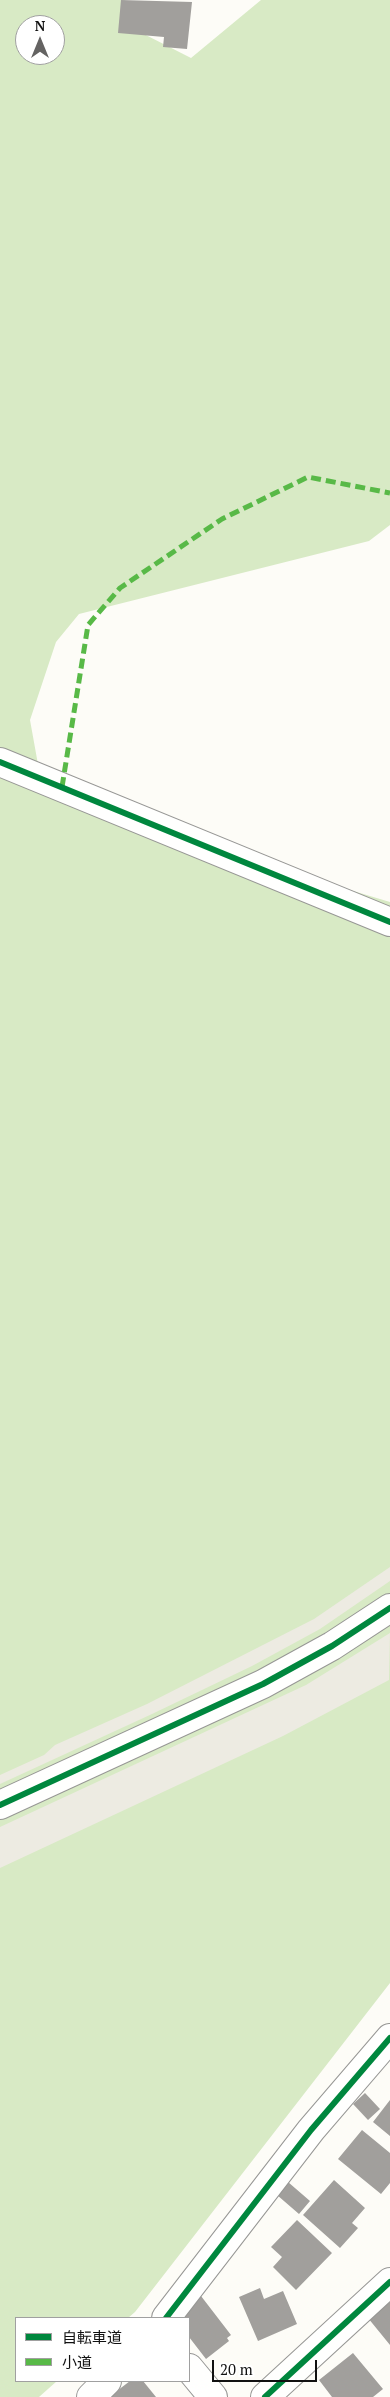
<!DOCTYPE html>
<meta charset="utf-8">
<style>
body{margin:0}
#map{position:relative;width:390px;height:2397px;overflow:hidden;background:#fdfcf7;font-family:"PT Serif","Noto Sans JP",serif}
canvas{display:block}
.legend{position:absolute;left:15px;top:2317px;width:175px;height:65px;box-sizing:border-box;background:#fff;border:1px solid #a0a0a0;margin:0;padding:6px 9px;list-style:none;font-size:15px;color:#111}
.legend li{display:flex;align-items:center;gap:10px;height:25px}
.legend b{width:25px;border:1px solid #a0a0a0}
.north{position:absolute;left:15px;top:15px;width:50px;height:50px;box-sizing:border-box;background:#fff;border:1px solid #a0a0a0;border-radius:50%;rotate:0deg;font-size:14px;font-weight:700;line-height:20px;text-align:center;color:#111}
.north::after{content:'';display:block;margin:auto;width:18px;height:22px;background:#646362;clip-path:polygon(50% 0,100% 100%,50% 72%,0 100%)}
.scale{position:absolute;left:212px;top:2360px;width:105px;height:22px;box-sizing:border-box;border:2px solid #111;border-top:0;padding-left:6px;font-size:15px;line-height:18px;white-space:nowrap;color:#111;-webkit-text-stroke:4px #fff;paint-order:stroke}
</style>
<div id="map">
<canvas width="390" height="2397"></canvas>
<ul class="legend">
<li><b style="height:6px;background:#00873e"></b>自転車道</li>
<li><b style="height:6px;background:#58b947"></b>小道</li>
</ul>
<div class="north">N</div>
<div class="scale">20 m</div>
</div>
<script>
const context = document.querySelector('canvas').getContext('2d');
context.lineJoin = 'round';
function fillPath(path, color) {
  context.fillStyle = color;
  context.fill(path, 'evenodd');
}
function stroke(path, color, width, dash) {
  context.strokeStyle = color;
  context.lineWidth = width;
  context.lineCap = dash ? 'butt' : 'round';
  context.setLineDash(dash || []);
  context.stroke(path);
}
fillPath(new Path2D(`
 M0 0H125L134 29 191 58 261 0H390V525L369 541 79 614 56 642 30 720 39 770 66 805 390 902V1983L135 2312 128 2318H16V2381H57L39 2397H0ZM25 25H55V55H25Z`), '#d8eac5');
fillPath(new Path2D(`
 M390 1567V1581L320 1629 252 1666 152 1714 0 1784V1775L44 1755 55 1745 147 1704 314 1619Z
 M390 1633 389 1680 283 1736 0 1868V1827L306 1685Z`), '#edebe2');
fillPath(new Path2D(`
 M121 0 192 2 187 49 163 47 164 37 118 33Z
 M365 2093 380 2109 368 2120 353 2104Z
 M390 2100V2136L373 2122Z
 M362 2130 390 2153V2183L381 2194 338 2159Z
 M334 2180 365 2208 352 2223 358 2228 340 2248 303 2215Z
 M288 2182 310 2201 299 2214 277 2195Z
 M297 2220 332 2253 296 2290 273 2267 282 2257 271 2247Z
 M260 2288 264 2299 283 2291 297 2324 258 2341 239 2297Z
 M201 2296 231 2335 227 2338 229 2341 206 2359 189 2337V2318H172Z
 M390 2302V2345L368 2318Z
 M353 2353 383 2389 373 2397H332L319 2380Z
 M130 2381H143L156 2397H109Z`), '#a19f9c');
const minor = new Path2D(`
 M0 762 390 922
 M0 1805 263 1684 332 1646 390 1608
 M166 2318 311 2130 390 2038
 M189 2368 213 2397
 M91 2397 107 2381
 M265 2397 390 2282`);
stroke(minor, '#979795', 30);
stroke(minor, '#fffffe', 28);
stroke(new Path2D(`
 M62 787 88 625 120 588 222 519 308 477 390 493`), '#58b947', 5, [10, 5]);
stroke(new Path2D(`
 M0 762 390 922
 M0 1805 263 1684 332 1646 390 1608
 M166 2318 311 2130 390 2038
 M265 2397 390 2282`), '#00873e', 6);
</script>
